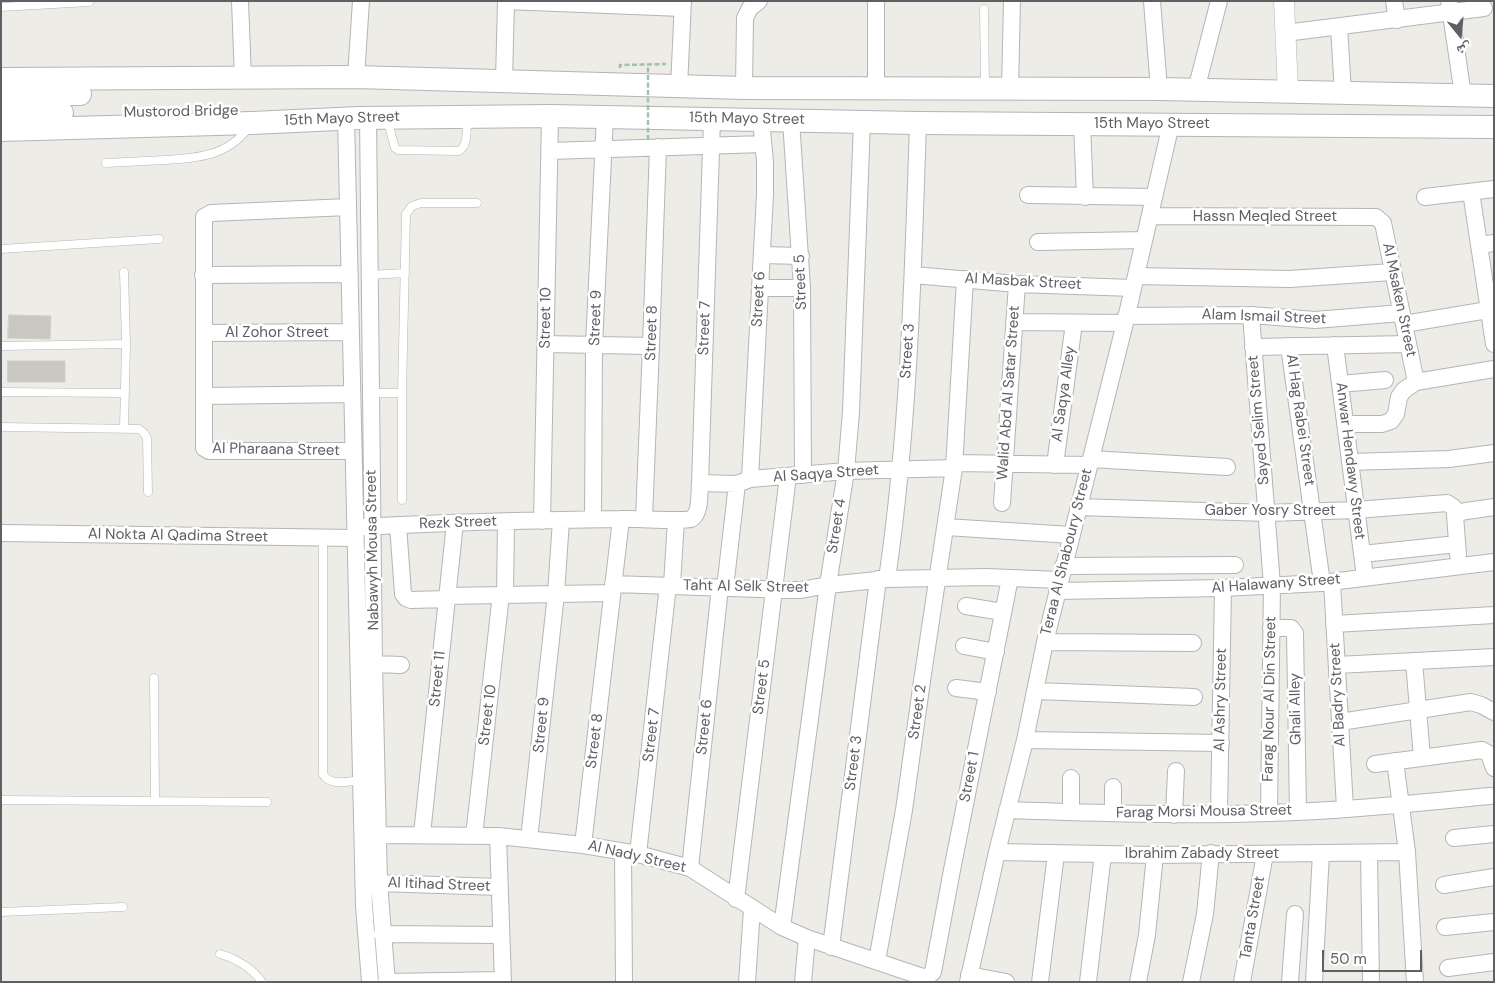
<!DOCTYPE html>
<meta charset="utf-8">
<style>
body{margin:0}
#map{position:relative;width:1495px;height:983px;overflow:hidden;background:#eeece6;font-family:"DM Sans","Noto Naskh Arabic",sans-serif}
canvas{display:block}
.frame{position:absolute;inset:0;border:2px solid #5d6064;pointer-events:none}
.north{position:absolute;left:1435px;top:10px;width:50px;height:50px;-webkit-text-stroke:4px #fff;paint-order:stroke;rotate:163deg;font-size:14px;font-weight:700;line-height:20px;text-align:center;color:#5d6064}
.north::after{content:'';display:block;margin:auto;width:18px;height:22px;background:#5d6064;clip-path:polygon(50% 0,100% 100%,50% 72%,0 100%)}
.scale{position:absolute;left:1322px;top:950px;width:100px;height:22px;box-sizing:border-box;border:2px solid #5d6064;border-top:0;padding-left:6px;font-size:15px;line-height:18px;white-space:nowrap;color:#5d6064;-webkit-text-stroke:4px #fff;paint-order:stroke}
</style>
<div id="map">
<canvas width="1495" height="983"></canvas>
<div class="frame"></div>
<div class="north">ش</div>
<div class="scale">50 m</div>
</div>
<script>
const context = document.querySelector('canvas').getContext('2d');
context.lineJoin = 'round';
function fillPath(path, color) {
  context.fillStyle = color;
  context.fill(path, 'evenodd');
}
function stroke(path, color, width, dash) {
  context.strokeStyle = color;
  context.lineWidth = width;
  context.lineCap = dash ? 'butt' : 'round';
  context.setLineDash(dash || []);
  context.stroke(path);
}
function write(font, color, halo, rows, align = 'center') {
  context.font = font + ' "DM Sans",sans-serif';
  context.lineWidth = 5;
  context.setLineDash([]);
  context.textBaseline = 'middle';
  context.strokeStyle = halo;
  context.fillStyle = color;
  for (const [text, x, y, turn = 0] of rows) {
    context.save();
    context.translate(x, y);
    context.rotate((+turn || 0) * Math.PI / 180);
    context.textAlign = isNaN(turn) ? turn : align;
    if (halo) context.strokeText(text, 0, 0);
    context.fillText(text, 0, 0);
    context.restore();
  }
}
const building = new Path2D(`
 M9 315 51 316 50 339 8 338Z
 M8 361H65V382H8Z`);
fillPath(building, '#c9c7c2');
stroke(building, '#d2cec5', 1);
const service = new Path2D(`
 M1 7 89 2
 M984 9 985 86
 M387 119 395 148 398 150 458 151C469 147 466 130 467 120
 M106 163C126 162 145 161 165 160 198 158 228 156 249 127
 M1 249 159 239
 M124 272 126 344 124 428
 M370 275 405 273
 M1 346 126 344
 M1 392 125 393
 M371 393H402
 M1 427 139 429 144 433 147 438 148 492
 M402 500V393L406 214 412 206 421 203H477
 M323 538V774C330 787 349 781 361 780
 M154 678 155 801
 M1 800 267 802
 M1 912 123 907
 M220 954C237 959 251 967 262 982`);
const minor = new Path2D(`
 M240 1 243 79
 M506 1 682 8
 M876 1V88
 M1152 1 1159 89
 M1394 1 1397 20
 M1449 1 1463 95
 M1339 27 1343 93
 M1285 33 1484 8
 M356 77 361 1
 M504 81 506 1
 M679 87 683 1
 M744 88 745 18 750 8 759 1
 M1010 89 1012 1
 M1196 90 1219 1
 M346 118 364 906 370 982
 M368 118 374 664 379 883 387 982
 M791 120 802 288 803 475
 M1082 124 1085 197
 M550 151 763 144
 M1471 192 1494 344
 M1028 195 1154 197
 M1425 197 1494 189
 M348 207 211 213 204 217V448L209 451H353
 M1150 216 1376 217 1383 223 1416 382
 M1038 242 1144 240
 M1479 245 1494 243
 M762 255 801 256
 M203 275 350 274
 M913 275 1017 284 1133 288
 M1136 276 1290 279 1392 272
 M760 288H802
 M1251 315 1272 585 1269 813
 M1126 316 1251 315 1315 320 1401 313
 M1014 322 1125 323
 M1404 324 1494 309
 M204 333 351 332
 M545 344 651 346
 M1335 345 1365 577
 M1289 346 1322 583
 M1253 347 1408 344
 M1340 384 1385 380
 M204 396 352 394
 M1345 424H1382L1391 421 1396 414 1399 397 1404 390 1416 382 1494 369
 M1091 459 1227 467
 M1350 462 1449 459 1494 453
 M955 463 1089 465
 M1055 465 1074 323
 M750 479 765 194V162L761 120
 M700 483 737 484 750 479 846 471 954 468
 M1002 503 1017 284
 M1078 507 1267 513 1356 510 1447 503 1453 507 1457 513
 M644 518 651 346 658 147
 M593 519 594 345 605 117
 M542 521 550 116
 M398 525 403 594 406 598 411 600 447 599
 M362 527C448 522 535 520 622 519 635 518 682 522 691 519 701 514 699 493 700 483L712 119
 M946 527 1071 535
 M1 533 355 538
 M1362 554 1457 544
 M1458 555 1455 515 1460 512 1494 507
 M1063 566 1235 565
 M887 579C909 428 913 275 918 123
 M1332 582 1345 808
 M613 584 788 590H801L828 585 887 579 986 577 1060 580
 M672 585 676 520
 M725 588 737 484
 M1057 591 1223 588 1322 583 1494 562
 M505 594 506 522
 M447 596 612 593
 M966 606 1003 612
 M1334 624 1494 615
 M1271 628H1291L1295 633 1298 811
 M1045 642 1193 643
 M964 646 996 652
 M1414 661 1422 758
 M374 664 401 665
 M1337 665 1494 657
 M956 688 988 692
 M1036 691 1194 697
 M1340 722 1471 702 1481 705 1494 712
 M1025 740 1221 743
 M1395 761 1407 852 1415 982
 M1375 764 1482 750 1489 754 1494 768
 M1007 810C1094 813 1182 816 1269 813 1343 811 1416 803 1490 796
 M1071 812V778
 M1113 813V787
 M1219 813 1223 588
 M1174 815 1176 771
 M422 834 455 523
 M378 835 498 836 583 845 638 854 690 868 782 927 807 938 926 978 933 972 952 870 1010 578
 M474 836 501 594
 M498 836 503 982
 M1454 838 1494 834
 M529 839 556 594 561 520
 M583 845 621 519
 M623 852 624 982
 M997 852 1155 855 1407 852
 M1369 853 1371 982
 M638 854 668 585
 M690 868 720 587
 M379 883 499 887
 M1444 885 1494 877
 M736 899 788 476
 M782 927 828 585 846 471 851 412 862 122
 M1445 927 1494 922
 M382 934 501 935
 M831 947 878 579
 M877 961 904 810 922 681 954 468 965 279
 M1448 968 1494 962
 M969 975 1006 982
 M386 982 503 980
 M747 982 752 909
 M803 982 807 938
 M968 982 997 852 1025 740 1045 642 1125 323 1171 124
 M1040 982 1056 854
 M1088 982 1103 854
 M1138 982 1147 935 1155 855
 M1191 982 1205 914 1211 853
 M1242 982 1265 854
 M1290 982 1295 914
 M1314 982 1321 853`);
const tertiary = new Path2D(`
 M1284 1 1288 92`);
const secondary = new Path2D(`
 M1 79 356 77 744 88 1159 89 1494 96
 M1 95 80 94
 M1 114 62 113
 M1 130 252 123 359 118 550 116 918 123 1494 127`);
stroke(service, '#b3b5b9', 9);
stroke(minor, '#b3b5b9', 18);
stroke(tertiary, '#b3b5b9', 21);
stroke(secondary, '#b2b4b8', 24);
stroke(new Path2D(`
 M620 68V65L666 64`), '#9fc2ab', 2.5, [5, 2.5]);
stroke(service, '#fff', 8);
stroke(minor, '#fff', 16);
stroke(tertiary, '#fff', 20);
stroke(secondary, '#fff', 22);
stroke(new Path2D(`
 M648 140V65`), '#9fc2ab', 2.5, [5, 2.5]);
write('15px', '#5d6064', '#fff', [
 ["Mustorod Bridge",181,112,-1],
 ["15th Mayo Street",342,119,-2],
 ["15th Mayo Street",747,119,1],
 ["15th Mayo Street",1152,124],
 ["Hassn Meqled Street",1265,217],
 ["Street 5",801,282,-92],
 ["Al Masbak Street",1023,282,3],
 ["Street 6",759,299,-87],
 ["Al Msaken Street",1399,300,78],
 ["Alam Ismail Street",1264,317,2],
 ["Street 10",546,318,-89],
 ["Street 9",596,318,-88],
 ["Street 7",705,328,-88],
 ["Al Zohor Street",277,333],
 ["Street 8",652,333,-88],
 ["Street 3",908,351,-86],
 ["Walid Abd Al Satar Street",1009,393,-86],
 ["Al Saqya Alley",1064,394,-82],
 ["Sayed Selim Street",1259,420,-95],
 ["Al Hag Rabei Street",1300,420,82],
 ["Al Pharaana Street",276,450,1],
 ["Anwar Hendawy Street",1350,461,83],
 ["Al Saqya Street",826,474,-4],
 ["Gaber Yosry Street",1270,511],
 ["Rezk Street",458,523,-2],
 ["Street 4",837,526,-81],
 ["Al Nokta Al Qadima Street",178,536,1],
 ["Nabawyh Mousa Street",373,550,-91],
 ["Teraa Al Shaboury Street",1067,552,-76],
 ["Al Halawany Street",1276,584,-4],
 ["Taht Al Selk Street",746,587,1],
 ["Street 11",438,679,-84],
 ["Street 5",762,687,-83],
 ["Al Badry Street",1338,695,-93],
 ["Farag Nour Al Din Street",1270,699,-89],
 ["Al Ashry Street",1221,700,-89],
 ["Ghali Alley",1296,709,-91],
 ["Street 2",918,712,-82],
 ["Street 10",488,715,-83],
 ["Street 9",542,725,-84],
 ["Street 6",705,727,-84],
 ["Street 7",652,735,-83],
 ["Street 8",595,741,-83],
 ["Street 3",854,763,-83],
 ["Street 1",970,777,-79],
 ["Farag Morsi Mousa Street",1204,812,-1],
 ["Ibrahim Zabady Street",1202,854],
 ["Al Nady Street",637,857,13],
 ["Al Itihad Street",439,885,2],
 ["Tanta Street",1253,918,-80]
]);
</script>
